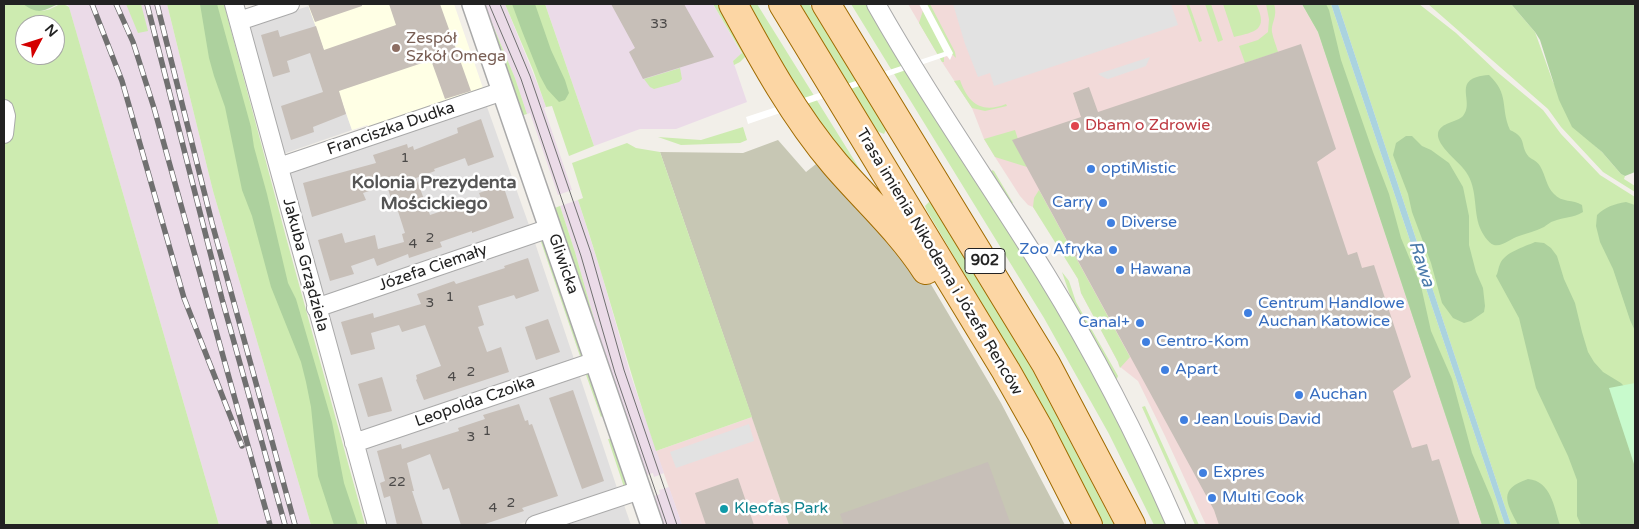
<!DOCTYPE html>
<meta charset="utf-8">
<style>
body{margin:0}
#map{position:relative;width:1639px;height:529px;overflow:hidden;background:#f2efe9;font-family:"Varela Round",sans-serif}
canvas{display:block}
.frame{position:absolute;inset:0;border:5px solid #222;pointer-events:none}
.north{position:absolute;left:15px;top:15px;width:50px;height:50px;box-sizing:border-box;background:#fff;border:1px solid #a7a7a7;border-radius:50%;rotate:50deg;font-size:14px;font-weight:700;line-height:20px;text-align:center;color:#222}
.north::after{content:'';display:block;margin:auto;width:18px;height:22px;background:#d40000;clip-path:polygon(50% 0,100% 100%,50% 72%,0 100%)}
</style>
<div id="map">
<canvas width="1639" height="529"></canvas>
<div class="frame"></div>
<div class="north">N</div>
</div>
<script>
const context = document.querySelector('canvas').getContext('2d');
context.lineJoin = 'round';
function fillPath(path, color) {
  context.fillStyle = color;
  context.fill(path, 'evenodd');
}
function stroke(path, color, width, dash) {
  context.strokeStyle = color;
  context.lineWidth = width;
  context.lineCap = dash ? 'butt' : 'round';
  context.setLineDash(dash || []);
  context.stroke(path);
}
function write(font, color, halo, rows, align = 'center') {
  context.font = font + ' "Varela Round",sans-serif';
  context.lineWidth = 5;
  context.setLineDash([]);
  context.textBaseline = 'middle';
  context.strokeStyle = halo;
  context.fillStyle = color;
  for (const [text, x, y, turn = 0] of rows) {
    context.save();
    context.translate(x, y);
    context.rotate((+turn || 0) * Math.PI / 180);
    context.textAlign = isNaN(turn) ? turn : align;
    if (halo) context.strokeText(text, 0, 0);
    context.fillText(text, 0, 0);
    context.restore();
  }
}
fillPath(new Path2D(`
 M309 6 352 130 283 154 248 25Z
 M486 104 530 228 322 297 287 170Z
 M534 240 575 362 360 435 326 311Z
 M579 374 618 491 516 525H384L362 444Z
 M623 502 631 525H553Z`), '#e0dfdf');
fillPath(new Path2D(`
 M908 4H1302L1318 32 1482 525H1206L1165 436 1138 381 1119 366 1118 362 1081 293 1078 279 1064 255 1033 207 1028 205 1020 196 995 157 984 139 972 108 942 62Z
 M752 417 789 525H682L656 451Z`), '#f2dad9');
fillPath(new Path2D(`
 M68 4H167L213 191 311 525H219Z
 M484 4H505L539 88 546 107 544 108 572 190 558 195 530 113 527 114 515 78Z
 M545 4H713L742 54 733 61 747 102 676 129H640L594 146Z
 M578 200 601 272 631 376 664 473 654 477 653 473 644 476 604 354 575 252 560 206Z
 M669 487 682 525H661L652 497 660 494 659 490Z`), '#ebdbe8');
fillPath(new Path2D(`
 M312 4H454L484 91 371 129 367 125 352 130 308 5Z`), '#ffffe5');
fillPath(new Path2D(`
 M778 140 806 172 821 160 926 276 1001 403 1065 525H789L660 152 743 153Z`), '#c7c7b4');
fillPath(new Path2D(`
 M4 4C10 4 19 2 24 4 34 8 35 12 47 10 56 8 59 0 69 7L219 525H4ZM25 25H55V55H25Z
 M126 4H141L148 31 138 33Z
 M167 4H224L286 237 365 525H311L213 191Z
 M484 4 515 78 527 114 520 116Z
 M505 4H545L594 146 569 156 552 106 546 107 533 70Z
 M713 4H723L748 54 740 62 734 65 733 61 742 53Z
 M742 4H757L874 192 844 165Z
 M799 4H809L885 126 886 130 884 134 877 131Z
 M851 4H867C931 112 1004 216 1067 325 1104 390 1137 457 1166 525H1154L1109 434 1044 318Z
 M925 4H930L955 52 956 58 953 55H948L944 57V62H942L919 23Z
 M1186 4H1189L1202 41 1199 42Z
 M1205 4H1211L1223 40 1218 42Z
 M1223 4H1256C1269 30 1255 32 1234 37Z
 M1266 4H1274C1278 17 1271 22 1272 32 1273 38 1276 45 1278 52L1245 63 1239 46 1258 40 1268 32 1269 19Z
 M1302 4H1331L1505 525H1482L1318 32Z
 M1338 4H1419L1456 33 1496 71 1543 110 1561 134 1600 175 1635 197V525H1511Z
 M1428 4H1511L1535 32 1553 82 1594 145 1602 152 1621 174 1625 176 1624 179 1635 186V192L1603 172 1561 127 1548 109Z
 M680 68 682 79 679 82 654 89 650 87 644 79Z
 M960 80C968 103 981 114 1006 104L1007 106 985 111 972 108 954 81Z
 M743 127 747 140 740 143 681 145 658 137 701 140Z
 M1015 130 1027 167 995 157 984 139Z
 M627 143 636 148 660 152 752 417 656 451C628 368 606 283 578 200L583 198 572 163Z
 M992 170 994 171 1013 203H1011L991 173Z
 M1039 190 1130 357 1120 368 1118 362 1081 293 1078 279 1033 207 1034 198Z
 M929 202 933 203 1034 373 1114 525H1104L1034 392 926 209 925 206Z
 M560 206 575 252 604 354 552 209Z
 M540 239 546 242 584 353 581 359Z
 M1062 272 1069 281 1076 302 1118 376 1116 381 1073 304Z
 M585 372 592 376 605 414 601 417Z
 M1145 406 1199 525H1195L1142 407Z
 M608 439H613L629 484 625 490Z`), '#cdebb0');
fillPath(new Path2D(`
 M23 4H59C43 10 40 16 23 4Z
 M200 4H217L251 127 254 147 267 194 288 283 296 299 332 422 344 483 358 525H334L318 476 311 407 306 382 301 362 271 287 252 216 242 190 225 107 214 76 209 58Z
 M512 4H535L551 50 565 80 569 93 565 100 559 102 547 89 540 76 522 31Z
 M1302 4H1326L1329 10 1341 60 1373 152 1389 194 1401 238 1421 286 1431 331 1452 379 1472 453 1492 500 1500 525H1482L1318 32Z
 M1511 4H1635V172L1625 176 1621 174 1602 152 1572 127 1559 100 1540 40 1535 32Z
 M1489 75C1510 95 1500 107 1510 130 1528 138 1519 145 1529 157 1533 160 1537 161 1540 166 1546 176 1546 186 1554 194 1562 203 1573 199 1582 205L1583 212C1573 218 1564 217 1554 221 1550 222 1547 225 1544 227 1536 231 1527 233 1519 236 1511 238 1503 247 1494 245 1488 243 1482 233 1480 228 1473 210 1478 189 1466 172 1460 162 1436 146 1438 133 1441 122 1456 123 1463 116 1476 101 1449 78 1489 75Z
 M1406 136H1412L1422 146 1431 150 1449 163 1463 187 1469 216V245L1476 272 1483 288 1485 306 1484 312 1471 321 1464 323 1453 318 1442 303 1431 263 1412 212 1408 194 1396 163 1393 155 1396 143Z
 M1626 202 1635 205V331L1630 320 1613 269 1600 242 1596 226 1597 215C1605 207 1614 204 1626 202Z
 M1535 242 1544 243 1551 248 1557 256 1564 279 1575 303 1582 332 1588 352 1594 362 1603 372 1621 383 1635 397V525H1581L1577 516V480L1568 456 1536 388 1519 318 1496 276C1498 273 1498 268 1500 264 1505 252 1524 247 1535 242Z
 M1528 479C1551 481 1554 507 1560 525H1518C1506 502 1498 489 1528 479Z`), '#add19e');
fillPath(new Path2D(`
 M1635 383V467L1609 388Z`), '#c8facc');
fillPath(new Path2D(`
 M953 4H1171L1178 25 994 86 990 73 978 77 965 44Z
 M1150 57 1146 66 1108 79 1105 78 1098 74Z
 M749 424 754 441 676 468 670 452Z`), '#e2e2e2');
fillPath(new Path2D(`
 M1331 4H1338L1511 525H1505Z`), '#aad3df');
fillPath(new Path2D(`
 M919 4H927L953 53 950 60 947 56 748 124 746 117 944 52Z`), '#fff');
fillPath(new Path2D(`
 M308 4H362V6L315 22Z
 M389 4H440L471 91 445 99 431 60 339 91 346 114 313 127 314 132 291 140 281 106 323 92 310 53 287 61 290 72 273 77 261 35 278 30 280 37 316 26 324 50 396 25Z
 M611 4H684L714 57 643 79 629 52 635 48Z
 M1301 44 1336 149 1317 162 1348 255 1357 252 1362 268 1374 265 1411 377 1393 391 1412 448 1427 444 1432 461 1439 459 1460 525H1219L1214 510 1012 140 1081 117 1073 93 1089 87 1098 112Z
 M481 119 494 157 468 166 465 158 434 169 435 171 416 178 430 215 481 198 479 193 503 185 514 218 472 233V231L440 242 442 247 409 258 408 254 377 266 374 258 351 266 354 274 330 281 318 240 342 233 345 243 375 235 378 249 404 242 402 234 405 233 396 205 393 206 387 185 363 193 366 200 312 217 303 183 376 163 373 155 407 144 408 148 413 146 414 150 458 133 457 128Z
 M528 258 539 291 516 299 514 295 478 306 484 325 478 327 487 352 501 347 509 372 424 400 416 380 417 379 416 375 441 366 425 325 402 332 399 325 371 333 375 349 351 355 341 322 373 313 374 318 421 304 417 294 454 281 456 284 505 268 504 266Z
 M548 319 560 352 536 360 525 327Z
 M382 377 392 411 368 417 358 384Z
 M573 390 604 481 582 489 549 398Z
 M519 404 525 421 528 420 529 425 532 424 558 496 522 508 524 511 482 525H461L449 488 443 490 430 454 407 463 414 491H412L423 525H397L390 496 384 498 380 483 385 481 377 451 401 444 402 449 459 431 458 428 485 419 483 415Z
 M988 462 1011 525H844L840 514Z
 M738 478 754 525H706L695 493Z`), '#c7bfb8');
const minor = new Path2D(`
 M234 4 377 525
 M876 4C928 96 989 183 1045 273 1095 354 1138 438 1176 525
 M239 21 290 4
 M4 109 6 116 4 134
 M279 167 503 91
 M316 308 550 228
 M354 443 596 361
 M535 525 640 490`);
const tertiary = new Path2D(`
 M473 4 652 525`);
const primary = new Path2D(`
 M733 4C763 59 794 116 835 164 865 199 900 230 926 270
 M783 4 1006 371 1040 431 1088 525
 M826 4 1046 364 1131 525`);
stroke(minor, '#a9a9a9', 20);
stroke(tertiary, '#a9a9a9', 24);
stroke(primary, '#a06b00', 30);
stroke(minor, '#fff', 18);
stroke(tertiary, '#fff', 21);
stroke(primary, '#fcd6a4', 28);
stroke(new Path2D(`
 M489 4 521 79 562 200 581 256 615 373 667 525
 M500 4 530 76 591 253 624 370 677 525`), '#707070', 1);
const rail = new Path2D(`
 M92 4 122 81 184 298 242 446
 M116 4 133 42 154 108 270 525
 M147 4 222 299 285 525
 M157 4 212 223 295 525`);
stroke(rail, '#707070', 5.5);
stroke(rail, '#fff', 4, [11]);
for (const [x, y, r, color] of [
 [396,48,5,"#8d6e63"],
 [1075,126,5,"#e0444e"],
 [1091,169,5,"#3f7fe0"],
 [1103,203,5,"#3f7fe0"],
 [1111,223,5,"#3f7fe0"],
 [1113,250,5,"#3f7fe0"],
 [1120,270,5,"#3f7fe0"],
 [1248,313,5,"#3f7fe0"],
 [1140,323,5,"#3f7fe0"],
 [1146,342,5,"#3f7fe0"],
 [1165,370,5,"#3f7fe0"],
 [1299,395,5,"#3f7fe0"],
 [1184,420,5,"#3f7fe0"],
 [1203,473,5,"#3f7fe0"],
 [1212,498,5,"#3f7fe0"],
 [724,509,5,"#0f9aa8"]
]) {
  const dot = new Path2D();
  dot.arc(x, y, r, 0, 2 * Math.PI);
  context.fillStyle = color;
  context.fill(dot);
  stroke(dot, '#fff', 2);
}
write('14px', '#4b4948', null, [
 ["33",659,24],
 ["1",405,158],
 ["2",430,238],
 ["4",413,244],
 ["1",450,297],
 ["3",430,303],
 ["2",471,372],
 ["4",452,377],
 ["1",487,431],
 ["3",471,437],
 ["22",397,482],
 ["2",511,503],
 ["4",493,508]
]);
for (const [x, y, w] of [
 [985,261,40]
]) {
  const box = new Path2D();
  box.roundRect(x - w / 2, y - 12.5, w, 25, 4);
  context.fillStyle = '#fff';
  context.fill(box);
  stroke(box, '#222', 1);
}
write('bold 15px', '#222', null, [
 ["902",985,261]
]);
write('16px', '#785e54', '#fff', [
 ["Zespół",406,39],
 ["Szkół Omega",406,57]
], 'left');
write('16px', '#be3a42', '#fff', [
 ["Dbam o Zdrowie",1085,126]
], 'left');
write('16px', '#222', '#fff', [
 ["Franciszka Dudka",391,129,-19],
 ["Trasa imienia Nikodema i Józefa Renców",939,262,59],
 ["Gliwicka",563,264,71],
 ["Jakuba Grządziela",305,265,75],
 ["Józefa Ciemały",433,268,-19],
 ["Leopolda Czoika",475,402,-19]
]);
write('16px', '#366cbe', '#fff', [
 ["optiMistic",1101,169],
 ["Carry",1093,203,"right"],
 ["Diverse",1121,223],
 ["Zoo Afryka",1103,250,"right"],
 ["Hawana",1130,270],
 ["Centrum Handlowe",1258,304],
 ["Auchan Katowice",1258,322],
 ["Canal+",1130,323,"right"],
 ["Centro-Kom",1156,342],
 ["Apart",1175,370],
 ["Auchan",1309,395],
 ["Jean Louis David",1194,420],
 ["Expres",1213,473],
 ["Multi Cook",1222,498]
], 'left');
write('16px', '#0d838f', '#fff', [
 ["Kleofas Park",734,509]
], 'left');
write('bold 18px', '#555', '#fff', [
 ["Kolonia Prezydenta",434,183],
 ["Mościckiego",434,204]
]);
write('italic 18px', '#4a7aab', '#fff', [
 ["Rawa",1421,264,72]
]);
</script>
